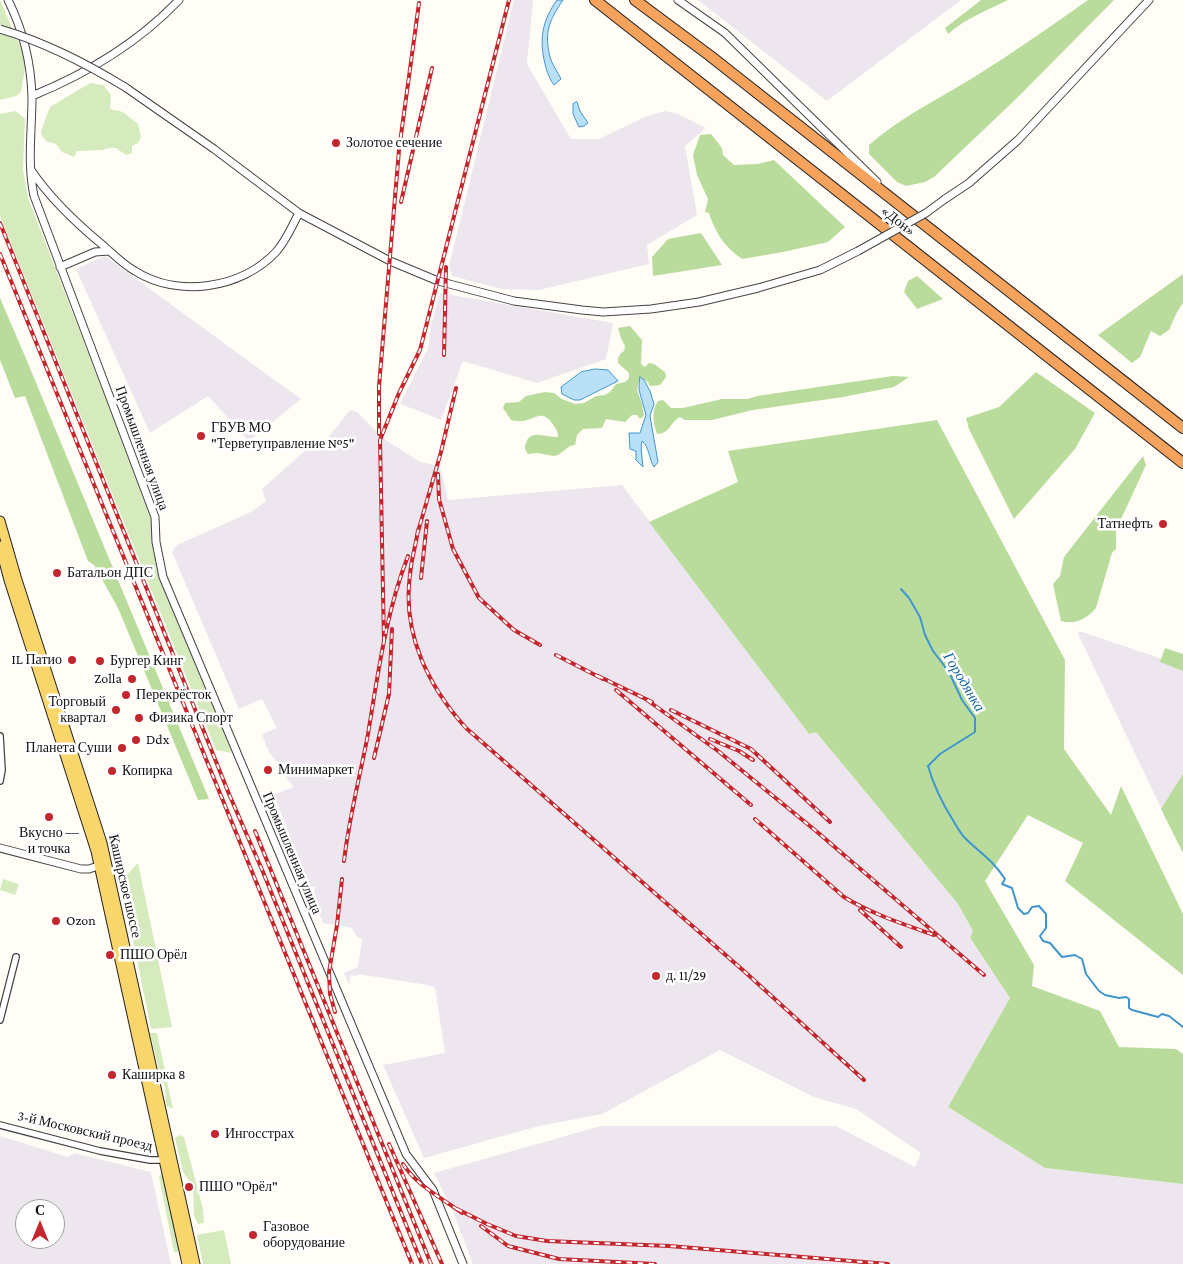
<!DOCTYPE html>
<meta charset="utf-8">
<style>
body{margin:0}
#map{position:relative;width:1183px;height:1264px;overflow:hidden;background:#fffdf5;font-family:"Crimson Pro",serif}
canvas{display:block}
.north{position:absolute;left:15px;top:1199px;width:50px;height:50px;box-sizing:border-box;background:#fff;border:1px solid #a0a0a0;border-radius:50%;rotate:0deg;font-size:14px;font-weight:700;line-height:20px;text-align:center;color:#111}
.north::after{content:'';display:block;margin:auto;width:18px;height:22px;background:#c4262e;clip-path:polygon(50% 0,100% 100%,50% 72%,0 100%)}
</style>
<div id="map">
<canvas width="1183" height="1264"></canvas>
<div class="north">С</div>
</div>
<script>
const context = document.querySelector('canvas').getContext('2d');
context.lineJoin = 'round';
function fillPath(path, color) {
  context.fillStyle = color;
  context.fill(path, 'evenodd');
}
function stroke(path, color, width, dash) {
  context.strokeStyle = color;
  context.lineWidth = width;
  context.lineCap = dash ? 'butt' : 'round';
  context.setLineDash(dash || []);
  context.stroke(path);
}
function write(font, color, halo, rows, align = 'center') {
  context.font = font + ' "Crimson Pro",serif';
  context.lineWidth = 5;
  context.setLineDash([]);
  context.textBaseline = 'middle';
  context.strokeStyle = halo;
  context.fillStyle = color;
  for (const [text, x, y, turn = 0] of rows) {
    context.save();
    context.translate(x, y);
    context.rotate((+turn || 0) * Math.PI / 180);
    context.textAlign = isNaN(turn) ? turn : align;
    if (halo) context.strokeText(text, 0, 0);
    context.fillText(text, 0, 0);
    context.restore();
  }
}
fillPath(new Path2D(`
 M514 0H533L527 64 571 139H599L645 117 665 111 678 114 706 128 685 146 697 215 647 245 649 264 539 290 502 289 452 276 449 266Z
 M698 0H961L827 101Z
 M105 256 236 352 301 399 249 441 208 396 150 433 76 269Z
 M440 293 613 323 606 359 537 383 463 361 441 420 424 413 400 404 428 348 431 326Z
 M350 410 357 412 384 439 420 462 440 466 448 500 622 485 809 734 816 732 958 904 973 931 970 939 1010 998 948 1107 1045 1168 1183 1184V1264H473L452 1209 434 1173 601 1126H836L915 1167 921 1153 856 1109 814 1097 720 1050 602 1114 539 1126 424 1158 383 1065 445 1053 435 988 428 985 358 974 357 976 351 975 349 985 344 973 358 967 362 939 357 937 352 928 323 923 314 901 315 886 310 887 274 795 293 787 268 750 262 734 277 728 262 699 239 709 172 552 177 545 251 512 266 501 262 489 317 440 323 444Z
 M1079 631 1183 666V779L1163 812 1078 634Z
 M0 1136 68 1157 74 1153 151 1172 171 1264H0ZM25 1209H55V1239H25Z`), '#eee6ef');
fillPath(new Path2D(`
 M0 0 23 53 25 68 21 92 16 96 0 100Z
 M90 83 103 85 111 95 110 109 123 112 138 124 141 137 138 143 132 146V153L126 155 116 148H109L103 150 77 151 74 157 62 152 58 146 53 143 46 141 42 136 41 131 50 107Z
 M16 111 25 119 23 169 28 198 152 517 165 583 232 753 216 750 0 216V114Z
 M138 863 172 1027 151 1029 122 885 123 879Z
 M3 879 19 884 15 895 0 890Z
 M150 1033H157L173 1109 166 1105 165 1087 158 1066Z
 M179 1135 184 1137 203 1209 204 1223 198 1224 194 1216 193 1186 183 1172 175 1138Z
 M160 1174 164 1176 179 1247 178 1252H174L159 1177Z
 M224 1230 231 1264H203L197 1235Z`), '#d5ebbd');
fillPath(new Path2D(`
 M981 0H1008C987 10 965 19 948 34L945 28Z
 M1088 0H1114L1017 98 934 177 925 182 906 186 897 182 869 154V145C900 118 936 100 971 79 1011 54 1050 27 1088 0Z
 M711 134 722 148 723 155 734 165 758 164 774 160 845 227 828 242 783 252 742 259C724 246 716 234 709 213L705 212 708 199 697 175 693 155 700 135Z
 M701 233 722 265 653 276 652 257 668 239Z
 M1183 274V303L1177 312 1169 330 1160 336 1151 331 1140 357 1132 363 1098 335Z
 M917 276 943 299 917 309 904 292 908 281Z
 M0 298 27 361 209 799 198 800 118 608 94 565 88 561 25 396 15 398 0 360Z
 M630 326 642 340 641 364 645 367 649 363 654 364 665 372 666 377 660 385 650 386 648 382 640 377 637 390 642 404 644 416 640 419 637 415H632L625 422 606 419 602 428 583 429 577 435 575 445 570 446 558 455 553 456 538 453 528 454C525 450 524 448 526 443 530 428 548 438 558 437 558 432 557 430 554 426 544 411 540 416 527 420 522 422 516 421 511 420L503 408 505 403 519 402 526 396 545 392 554 393 562 399 575 404 584 403 596 396 605 395 610 392 616 384 625 382 629 378V373L618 363C618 357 619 354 624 351L625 346 621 338 618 328Z
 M1036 372 1095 413 1075 449 1014 519 969 429 966 418 999 407Z
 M893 376 909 377 894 387 843 397 753 410 712 420H685L680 417C670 422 670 434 657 434 653 423 651 411 658 401L663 400 671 408H683L722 399H748L757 396Z
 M937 420 1065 660 1064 749 1111 815 1121 786 1183 914V975L1065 881 1083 843 1028 815 985 881 1034 965 1032 986 1100 1011 1119 1047 1176 1049 1183 1054V1184L1045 1168 948 1107 1010 998 970 938 973 931 958 904 816 732 809 734 649 522 738 482 728 451Z
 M1143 456 1146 465 1116 530V549L1112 553 1096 608C1087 619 1075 625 1061 621L1053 584 1060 576 1064 557Z
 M1165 648 1183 654V671L1160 662Z
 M1183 774V853L1161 809Z`), '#b9dc9c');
const water = new Path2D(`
 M557 0H563C549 21 544 32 550 57 552 65 558 72 561 79L554 85C549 78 547 72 545 64 539 39 542 21 557 0Z
 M577 102 580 111 588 123 584 126 579 127 573 114V104Z
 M595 369 608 370 618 381 580 400H574L562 394 561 387 581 372Z
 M640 377 644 380 650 391 654 404 650 416 658 462 654 467C649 459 649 446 642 441L641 447 643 467 636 460V451L630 449 629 433H640L646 415 639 390Z`);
fillPath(water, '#b9e0f7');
stroke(water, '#3f96cf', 1);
stroke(new Path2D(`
 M901 589 909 598 920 617 925 635 933 651 949 672 962 700 975 718V732L940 754 928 766C934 787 942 803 954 822 957 827 960 833 965 838 980 853 992 859 1005 879L1002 884 1012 888 1018 908 1024 914 1028 913 1032 907 1039 906 1046 914V928L1040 936 1043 941 1050 943 1062 957 1075 955 1082 959 1086 974 1099 991 1105 995 1119 998 1126 997 1129 999V1008L1132 1010 1158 1017 1162 1014 1169 1016 1183 1027`), '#3f96cf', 2);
const minor = new Path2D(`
 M0 736 2 770 0 781
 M0 1020 16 957
 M0 1125 100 1151 150 1160H164`);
const tertiary = new Path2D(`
 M8 0C23 30 31 62 32 97 32 130 27 163 34 196L155 517 156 542 163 577 406 1154 433 1190 463 1264
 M678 0 725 33 877 182
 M125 87 214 149 299 213 390 261 438 281 514 301 582 310 603 312 651 309 699 302 758 288 820 270 858 251
 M32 96C86 74 138 43 179 0
 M31 170C51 200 77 224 105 247 114 255 124 265 135 271 178 298 241 289 276 252 286 241 292 226 299 213
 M945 199 969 183 1018 140 1149 0
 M60 267 95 252 109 251
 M0 848 81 869H89L104 864`);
const primary = new Path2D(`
 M0 521 17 580 102 843 195 1264
 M0 546 9 580 96 851 187 1264`);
const motorway = new Path2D(`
 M595 0 1183 463
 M635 0 709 55 1183 428`);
stroke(minor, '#444', 8);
stroke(tertiary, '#444', 9);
stroke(primary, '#222', 11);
stroke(motorway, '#222', 12);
stroke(minor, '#fff', 5.5);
stroke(tertiary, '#fff', 7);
stroke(primary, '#f9d66b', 9);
stroke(motorway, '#f5a25d', 10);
const rail = new Path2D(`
 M401 202 432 68
 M0 223 229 794 263 872 422 1264
 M0 254 412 1264
 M444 355 446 267
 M379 434V386L399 150 419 3
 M438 474 439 499 453 549 479 598 514 630 540 645
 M418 530C416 545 411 560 410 575 402 633 428 686 466 728L745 972 864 1080
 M417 535 441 452 456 388
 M421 578 427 521
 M384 642 380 440 399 393 420 350 509 0
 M556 655 603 679
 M598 676 652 702
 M616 690 751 805
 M647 700 718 751 816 831 984 975
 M671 710 751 749 830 822
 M710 739 739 751 753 760
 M374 758 389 694 392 629
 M755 819 844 897C872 914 903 924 934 935
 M255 831 431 1264
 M344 861C349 818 360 776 368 734 378 674 386 612 408 556
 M860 910 901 947
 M335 1012 330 994 329 972 337 925 342 879
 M389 1144 442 1264
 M403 1164C417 1186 442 1198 462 1213
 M457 1209 487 1224 516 1236 547 1241 669 1246 888 1264
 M481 1226 508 1246 559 1259 655 1264`);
stroke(rail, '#c4262e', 4);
stroke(rail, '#fff', 2, [5.5]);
const tertiaryBridge = new Path2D(`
 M0 29C45 42 85 63 125 87
 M858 251 926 213 945 199`);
stroke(tertiaryBridge, '#444', 9, []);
stroke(tertiaryBridge, '#fff', 7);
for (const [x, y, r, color] of [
 [336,143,5,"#c4262e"],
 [201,436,5,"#c4262e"],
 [1163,524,5,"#c4262e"],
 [57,573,5,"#c4262e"],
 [72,660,5,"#c4262e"],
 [100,661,5,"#c4262e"],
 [132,679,5,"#c4262e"],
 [126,695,5,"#c4262e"],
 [116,710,5,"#c4262e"],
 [139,718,5,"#c4262e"],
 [136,740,5,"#c4262e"],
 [122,748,5,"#c4262e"],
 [268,770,5,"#c4262e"],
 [112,771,5,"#c4262e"],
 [49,817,5,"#c4262e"],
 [56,921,5,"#c4262e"],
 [110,955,5,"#c4262e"],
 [656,976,5,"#c4262e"],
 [112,1075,5,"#c4262e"],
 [215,1134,5,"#c4262e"],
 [189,1187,5,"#c4262e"],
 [253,1235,5,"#c4262e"]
]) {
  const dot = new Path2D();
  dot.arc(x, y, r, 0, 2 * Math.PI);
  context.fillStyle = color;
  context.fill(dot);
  stroke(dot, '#fff', 2);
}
write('14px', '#111', '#fff', [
 ["Золотое сечение",346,143],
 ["ГБУВ МО",211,428],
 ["\"Терветуправление №5\"",211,444],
 ["Татнефть",1153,524,"right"],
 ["Батальон ДПС",67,573],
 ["IL Патио",62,660,"right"],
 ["Бургер Кинг",110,661],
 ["Zolla",122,679,"right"],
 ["Перекрёсток",136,695],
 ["Торговый",106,702,"right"],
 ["квартал",106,718,"right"],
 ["Физика Спорт",149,718],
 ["Ddx",146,740],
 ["Планета Суши",112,748,"right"],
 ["Минимаркет",278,770],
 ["Копирка",122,771],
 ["Вкусно —",49,833,"center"],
 ["и точка",49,849,"center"],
 ["Ozon",66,921],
 ["ПШО Орёл",120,955],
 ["д. 11/29",666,976],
 ["Каширка 8",122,1075],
 ["Ингосстрах",225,1134],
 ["ПШО \"Орёл\"",199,1187],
 ["Газовое",263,1227],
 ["оборудование",263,1243]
], 'left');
write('14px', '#111', '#fff', [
 ["«Дон»",898,221,38],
 ["Промышленная улица",142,448,70],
 ["Промышленная улица",292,853,67],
 ["Каширское шоссе",125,886,77],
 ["3-й Московский проезд",85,1131,13]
]);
write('italic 15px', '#1768a6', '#fff', [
 ["Городянка",964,682,59]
]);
</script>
